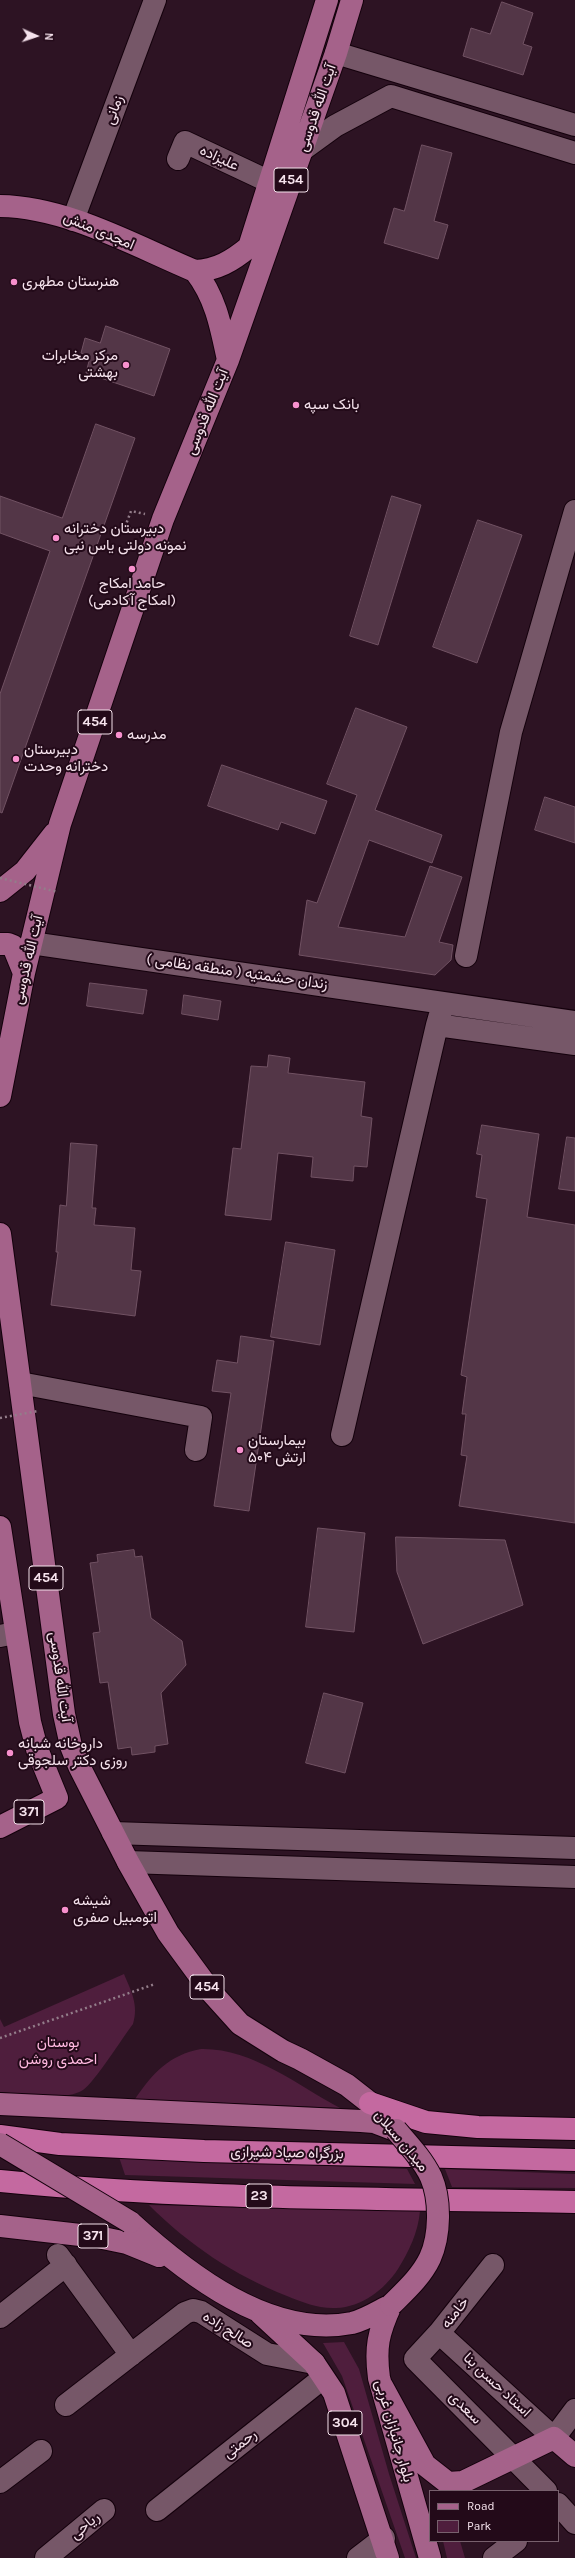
<!DOCTYPE html>
<meta charset="utf-8">
<style>
body{margin:0}
#map{position:relative;width:575px;height:2558px;overflow:hidden;background:#2d1323;font-family:Karla,sans-serif}
canvas{display:block}
.legend{position:absolute;left:429px;top:2490px;width:130px;height:52px;box-sizing:border-box;background:#230a19;border:1px solid #77606d;margin:0;padding:5px 7px;list-style:none;font-size:12px;color:#f5e2ec}
.legend li{display:flex;align-items:center;gap:8px;height:20px}
.legend b{width:20px;border:1px solid #77606d}
.north{position:absolute;left:16px;top:16px;width:40px;height:40px;-webkit-text-stroke:3px #230a19;paint-order:stroke;rotate:93deg;font-size:11px;font-weight:700;line-height:16px;text-align:center;color:#f5e2ec}
.north::after{content:'';display:block;margin:auto;width:14px;height:18px;background:#f5e2ec;clip-path:polygon(50% 0,100% 100%,50% 72%,0 100%)}
</style>
<div id="map">
<canvas width="575" height="2558"></canvas>
<ul class="legend">
<li><b style="height:5px;background:#a5628a"></b>Road</li>
<li><b style="height:11px;background:#4f1e3d"></b>Park</li>
</ul>
<div class="north">N</div>
</div>
<script>
const context = document.querySelector('canvas').getContext('2d');
context.lineJoin = 'round';
function fillPath(path, color) {
  context.fillStyle = color;
  context.fill(path, 'evenodd');
}
function stroke(path, color, width, dash) {
  context.strokeStyle = color;
  context.lineWidth = width;
  context.lineCap = dash ? 'butt' : 'round';
  context.setLineDash(dash || []);
  context.stroke(path);
}
function write(font, color, halo, rows, align = 'center') {
  context.font = font + ' Karla,Vazirmatn,sans-serif';
  context.lineWidth = 4;
  context.setLineDash([]);
  context.textBaseline = 'middle';
  context.strokeStyle = halo;
  context.fillStyle = color;
  for (const [text, x, y, turn = 0] of rows) {
    context.save();
    context.translate(x, y);
    context.rotate((+turn || 0) * Math.PI / 180);
    context.textAlign = isNaN(turn) ? turn : align;
    if (halo) context.strokeText(text, 0, 0);
    context.fillText(text, 0, 0);
    context.restore();
  }
}
fillPath(new Path2D(`
 M124 1974C131 1991 139 2005 133 2024 123 2037 94 2083 83 2090 64 2102 22 2094 0 2092V2019L4 2027Z
 M201 2049C252 2048 297 2085 340 2108L135 2099C153 2073 169 2055 201 2049Z
 M119 2157 407 2169 415 2184 125 2175Z
 M445 2169 575 2174V2188L452 2187Z
 M149 2205 420 2211C418 2233 409 2251 398 2269 384 2290 362 2307 336 2308 319 2309 302 2302 287 2296 234 2275 189 2245 149 2205Z
 M344 2342 359 2369 389 2474 416 2558H405L342 2376 323 2343Z
 M443 2541H460L465 2558H447Z`), '#4f1e3d');
const building = new Path2D(`
 M502 2 533 13 523 44 532 47 523 75 463 56 471 28 490 34Z
 M422 145 452 153 434 221 448 225 438 259 384 243 394 208 404 211Z
 M106 326 170 349 154 396 86 373 90 357 81 353 85 338 100 343Z
 M96 424 135 438 2 813 0 812V694L50 551 0 533V496L62 518Z
 M392 496 421 505 378 645 350 636Z
 M478 520 522 535 477 663 433 647Z
 M356 708 407 727 375 810 442 835 432 863 369 840 338 927 405 937 430 866 462 877 439 942 453 945 451 960 435 975 299 955 307 900 317 903 357 795 327 784Z
 M222 765 327 801 315 834 281 822 278 830 208 806Z
 M545 797 575 807V843L535 830Z
 M90 983 147 990 143 1014 87 1006Z
 M184 995 221 1001 218 1020 182 1014Z
 M269 1055 290 1058 288 1073 365 1082 361 1116 372 1118 367 1167 354 1166 353 1181 311 1177 313 1157 278 1153 271 1220 225 1215 233 1148 241 1149 251 1066 267 1067Z
 M482 1125 539 1134 527 1217 575 1225V1523L459 1506 467 1456 461 1455 466 1414H462L467 1377 461 1375 487 1199 476 1197 482 1155 477 1154Z
 M567 1137 575 1138V1191L559 1189Z
 M71 1143 97 1145 92 1208H96L94 1225 135 1228 131 1270 141 1271 135 1316 51 1305 58 1252H56L60 1205 66 1206Z
 M286 1242 335 1250 320 1345 271 1337Z
 M241 1336 274 1341 249 1511 214 1506 231 1393 212 1391 217 1360 237 1363Z
 M318 1528 365 1533 354 1632 306 1627Z
 M396 1537 505 1540 523 1605 423 1644 397 1572Z
 M134 1550 135 1557 142 1556 151 1618 182 1641 186 1665 161 1693 168 1744 155 1746V1752L132 1755 131 1747 118 1749 108 1682 100 1683 93 1633 100 1632 90 1563 98 1562 97 1555Z
 M324 1693 363 1703 345 1773 306 1763Z`);
fillPath(building, '#533647');
stroke(building, '#715263', 1);
const minor = new Path2D(`
 M336 53 575 125
 M302 150 335 126 391 96 575 153
 M178 159 185 142 270 182
 M73 220 155 0
 M31 943 575 1022
 M466 956 511 732 575 511
 M441 1011 437 1025 575 1044
 M20 1383 201 1417 196 1450
 M342 1435 437 1025
 M0 1636 15 1633
 M113 1833 575 1848
 M128 1862 575 1877
 M58 2255 131 2355
 M493 2265 439 2333 415 2359 546 2491
 M0 2317 66 2265
 M439 2333 554 2438 575 2410
 M66 2405 185 2313 193 2310 201 2312 267 2354 314 2363
 M0 2482 41 2451
 M558 2504 575 2523
 M157 2510 323 2378
 M46 2558 104 2510
 M358 2558 384 2538
 M494 2558 516 2541`);
const major = new Path2D(`
 M0 206C67 207 133 245 195 271 217 270 232 261 249 247L327 0
 M195 271C216 298 221 327 228 360
 M0 891 25 871 54 834
 M0 944H8L13 946 24 973
 M0 1096 24 973 60 824 163 519 228 360 336 53 352 0
 M0 1234 64 1714 71 1746 79 1766 128 1862 168 1933 212 1993 240 2024 283 2051 300 2059 347 2085 370 2103 396 2130
 M0 1527 30 1722 37 1749 57 1798 0 1827
 M0 2104 361 2121 374 2122 395 2130
 M130 2222C187 2274 270 2339 352 2323 365 2320 379 2311 391 2305
 M0 2226 98 2237 127 2243 159 2256
 M391 2305C378 2333 375 2348 379 2378L430 2558
 M261 2314 314 2363 334 2393 388 2558
 M382 2386 425 2465 448 2483 463 2482 554 2438 575 2456`);
const highway = new Path2D(`
 M370 2103 426 2122 478 2127 575 2129
 M0 2136 60 2144 204 2151 575 2160
 M0 2181C191 2200 384 2198 575 2202`);
stroke(minor, '#14010c', 24);
stroke(major, '#14010c', 24);
stroke(highway, '#14010c', 24);
stroke(new Path2D(`
 M125 527 131 511 145 514
 M0 2038 155 1984`), '#937d8a', 2.5, [2, 3]);
stroke(minor, '#765768', 22);
stroke(major, '#a5628a', 22);
stroke(highway, '#c469a0', 22);
const majorBridge = new Path2D(`
 M0 2144 130 2222
 M391 2305C405 2291 421 2277 430 2258 440 2236 441 2200 431 2177 423 2160 409 2145 396 2130`);
stroke(majorBridge, '#14010c', 24, []);
stroke(new Path2D(`
 M125 527 171 544
 M0 878 58 892
 M0 1418 38 1411`), '#937d8a', 2.5, [2, 3]);
stroke(majorBridge, '#a5628a', 22);
for (const [x, y, r, color] of [
 [14,282,4,"#f790cd"],
 [126,365,4,"#f790cd"],
 [296,405,4,"#f790cd"],
 [56,538,4,"#f790cd"],
 [132,569,4,"#f790cd"],
 [119,735,4,"#f790cd"],
 [16,759,4,"#f790cd"],
 [240,1450,4,"#f790cd"],
 [10,1753,4,"#f790cd"],
 [65,1910,4,"#f790cd"]
]) {
  const dot = new Path2D();
  dot.arc(x, y, r, 0, 2 * Math.PI);
  context.fillStyle = color;
  context.fill(dot);
  stroke(dot, '#230a19', 1.5);
}
for (const [x, y, w] of [
 [291,180,34],
 [95,722,34],
 [46,1578,34],
 [29,1812,30],
 [207,1987,34],
 [259,2196,26],
 [93,2236,30],
 [345,2423,34]
]) {
  const box = new Path2D();
  box.roundRect(x - w / 2, y - 12, w, 24, 3);
  context.fillStyle = '#230a19';
  context.fill(box);
  stroke(box, '#f5e2ec', 1);
}
write('bold 14px', '#f5e2ec', null, [
 ["454",291,180],
 ["454",95,722],
 ["454",46,1578],
 ["371",29,1812],
 ["454",207,1987],
 ["23",259,2196],
 ["371",93,2236],
 ["304",345,2423]
]);
write('15px', '#f5e2ec', '#230a19', [
 ["آیت الله قدوسی",317,108,-71],
 ["زمانی",114,110,-70],
 ["علیزاده",219,158,25],
 ["امجدی منش",99,231,23],
 ["آیت الله قدوسی",207,412,-68],
 ["آیت الله قدوسی",28,960,-77],
 ["زندان حشمتیه ( منطقه نظامی )",237,972,8],
 ["آیت الله قدوسی",60,1677,82],
 ["میدان سبلان",401,2141,50],
 ["بزرگراه صیاد شیرازی",287,2153,1],
 ["خامنه",455,2313,-52],
 ["صالح زاده",228,2330,32],
 ["استاد حسن بنا",497,2385,43],
 ["سعدی",465,2408,45],
 ["بلوار جانبازان غربی",394,2431,74],
 ["رحمتی",240,2444,-38],
 ["ریاحی",85,2526,-40]
]);
write('15px', '#f5e2ec', '#230a19', [
 ["هنرستان مطهری",22,282],
 ["مرکز مخابرات",118,356,"right"],
 ["بهشتی",118,373,"right"],
 ["بانک سپه",304,405],
 ["دبیرستان دخترانه",64,529],
 ["نمونه دولتی یاس نبی",64,546],
 ["حامد امکاج",132,584,"center"],
 ["(امکاج آکادمی)",132,601,"center"],
 ["مدرسه",127,735],
 ["دبیرستان",24,750],
 ["دخترانه وحدت",24,767],
 ["بیمارستان",248,1441],
 ["۵۰۴ ارتش",248,1458],
 ["داروخانه شبانه",18,1744],
 ["روزی دکتر سلجوقی",18,1761],
 ["شیشه",73,1901],
 ["اتومبیل صفری",73,1918]
], 'left');
write('15px', '#ffb9e0', '#230a19', [
 ["بوستان",58,2043],
 ["احمدی روشن",58,2060]
]);
</script>
